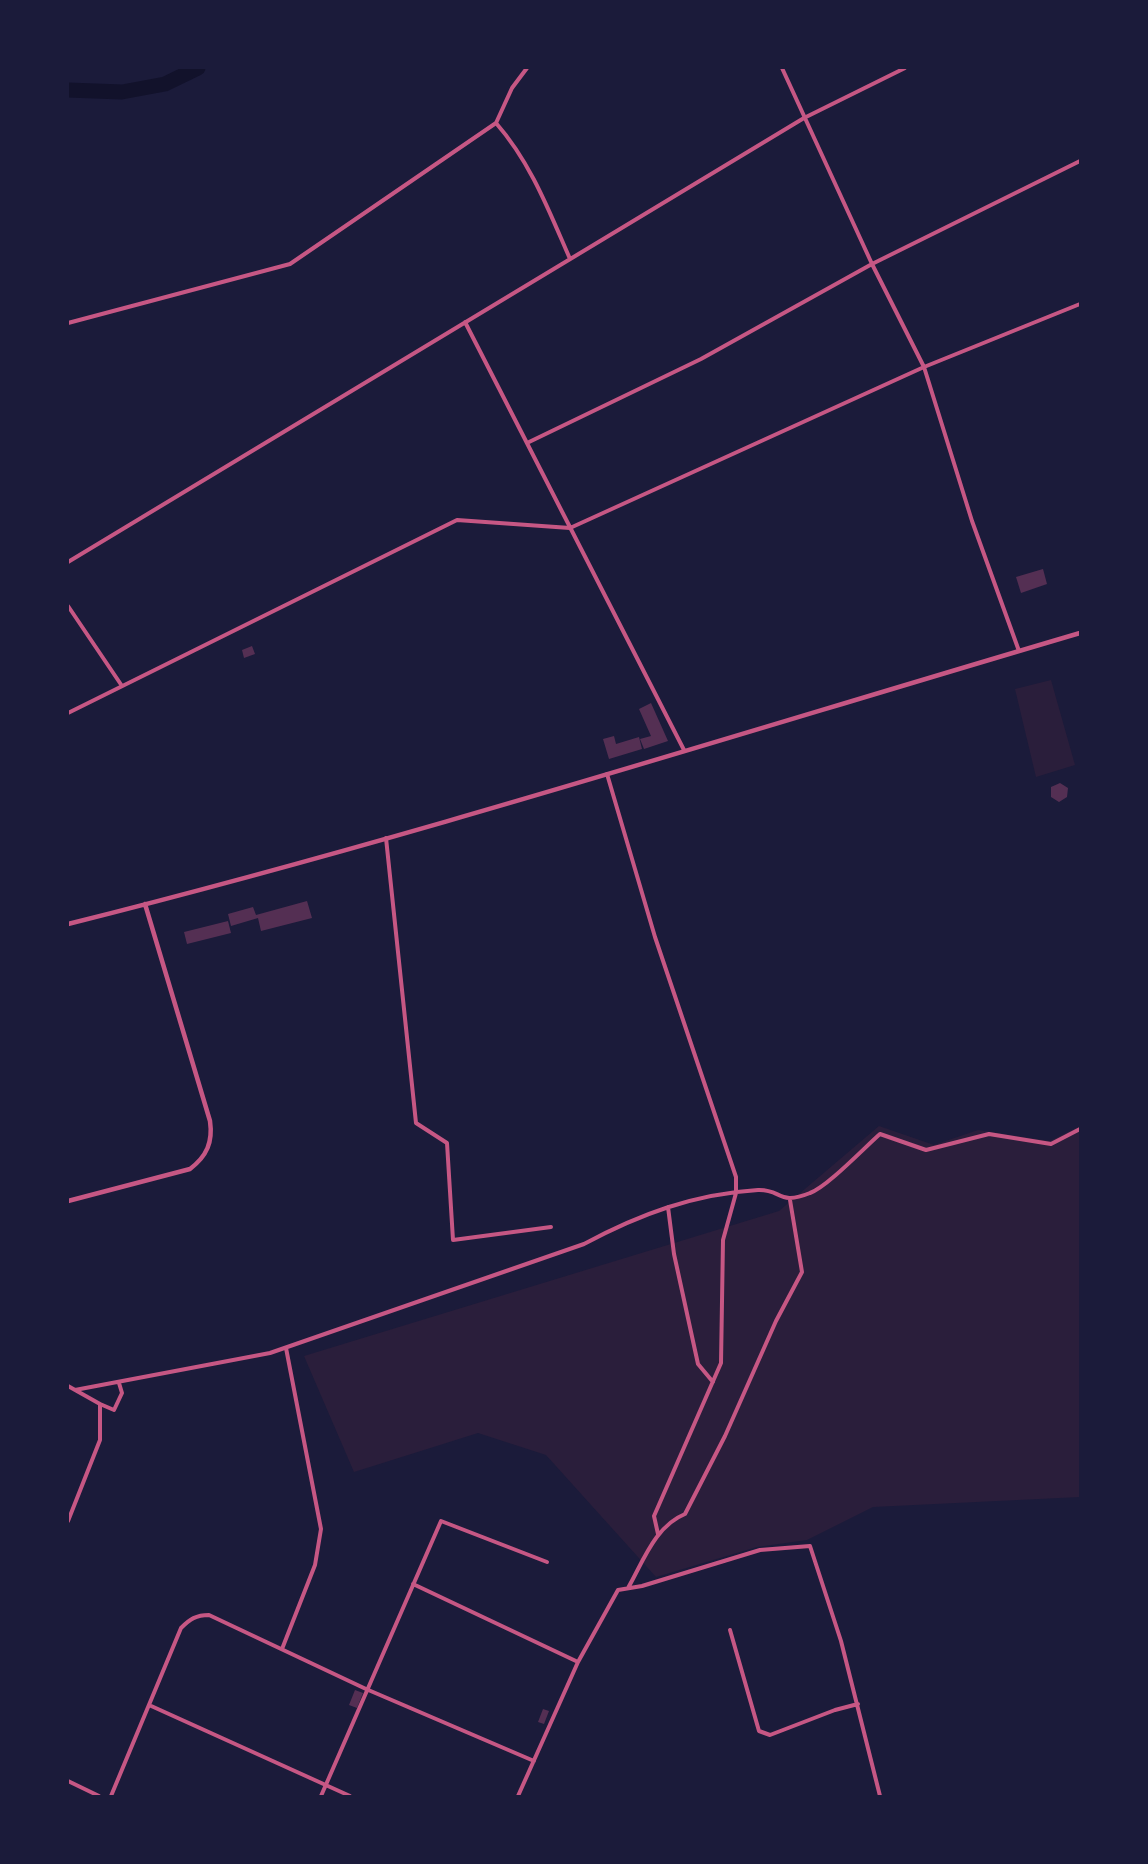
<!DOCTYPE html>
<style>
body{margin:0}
#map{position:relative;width:1148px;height:1864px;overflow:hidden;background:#1b1b3a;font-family:"Golos Text",sans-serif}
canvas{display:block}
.frame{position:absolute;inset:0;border:69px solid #1b1b3a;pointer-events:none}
</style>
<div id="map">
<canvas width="1148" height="1864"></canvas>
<div class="frame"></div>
</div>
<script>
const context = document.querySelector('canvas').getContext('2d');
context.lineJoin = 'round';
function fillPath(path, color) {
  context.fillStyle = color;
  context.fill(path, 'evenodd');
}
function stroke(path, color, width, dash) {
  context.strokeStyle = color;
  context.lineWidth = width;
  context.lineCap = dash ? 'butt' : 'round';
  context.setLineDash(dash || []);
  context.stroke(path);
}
fillPath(new Path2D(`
 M1051 680 1075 765 1036 777 1015 689Z
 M879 1126 934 1145 978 1130 1050 1141 1080 1126V1497L873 1507 807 1540 757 1547 656 1577 546 1455 478 1433 354 1472 304 1356 779 1211Z`), '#2a1e3b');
stroke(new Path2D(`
 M68 90 122 92 165 84 198 68`), '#12122b', 15);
fillPath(new Path2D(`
 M1043 569 1047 584 1021 593 1016 577Z
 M252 646 255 654 244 658 242 650Z
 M651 703 668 741 644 749 640 739 651 736 639 709Z
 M614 736 616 744 639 737 642 749 609 759 603 739Z
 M1060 783 1068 788 1067 797 1059 802 1051 797V787Z
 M307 901 312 918 261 931 258 918 231 926 228 914 253 907 256 915Z
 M228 921 231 933 187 944 184 932Z
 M355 1690 363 1693 357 1708 349 1705Z
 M543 1709 549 1711 544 1724 538 1722Z`), '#542f53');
stroke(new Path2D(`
 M782 68 872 264 924 367 972 521 1019 651
 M496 123C531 163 549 211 570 259
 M465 322 684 750
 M68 323 290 264 496 123 512 88 527 68
 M527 443 701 359 872 264 1080 161
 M68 562 804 118 905 68
 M68 606 122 686
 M68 713 457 520 570 528 924 367 1080 304
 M607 774 655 937 736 1177V1193L723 1240 721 1363 654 1516 658 1534
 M386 838 416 1123 447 1143 453 1240 551 1227
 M668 1207 674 1254 698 1364 713 1382
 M68 1386 100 1404V1440L68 1521
 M75 1390 270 1353 584 1244C640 1214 694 1194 758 1190 782 1189 778 1206 810 1193 827 1187 864 1148 880 1134L926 1150 989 1134 1051 1144 1080 1129
 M100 1404 114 1410 122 1393 119 1383
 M413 1584 578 1662
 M628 1588C643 1562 655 1526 685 1514L725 1436 776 1321 802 1272 790 1200
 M730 1630 759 1731 770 1735 835 1710 858 1704
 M282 1649 315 1565 321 1529 286 1348
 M149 1705 350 1796
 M68 1781 99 1796
 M111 1796 181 1628C190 1619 196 1615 209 1615L366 1689 534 1761
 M321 1796 441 1521 547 1562
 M518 1796 578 1662 618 1590 642 1586 760 1550 810 1546 841 1641 880 1796`), '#c65784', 4);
stroke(new Path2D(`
 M68 924C408 839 744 732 1080 633
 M68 1201 190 1169C207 1156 213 1142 210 1121L145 904`), '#c65784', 4.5);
</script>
